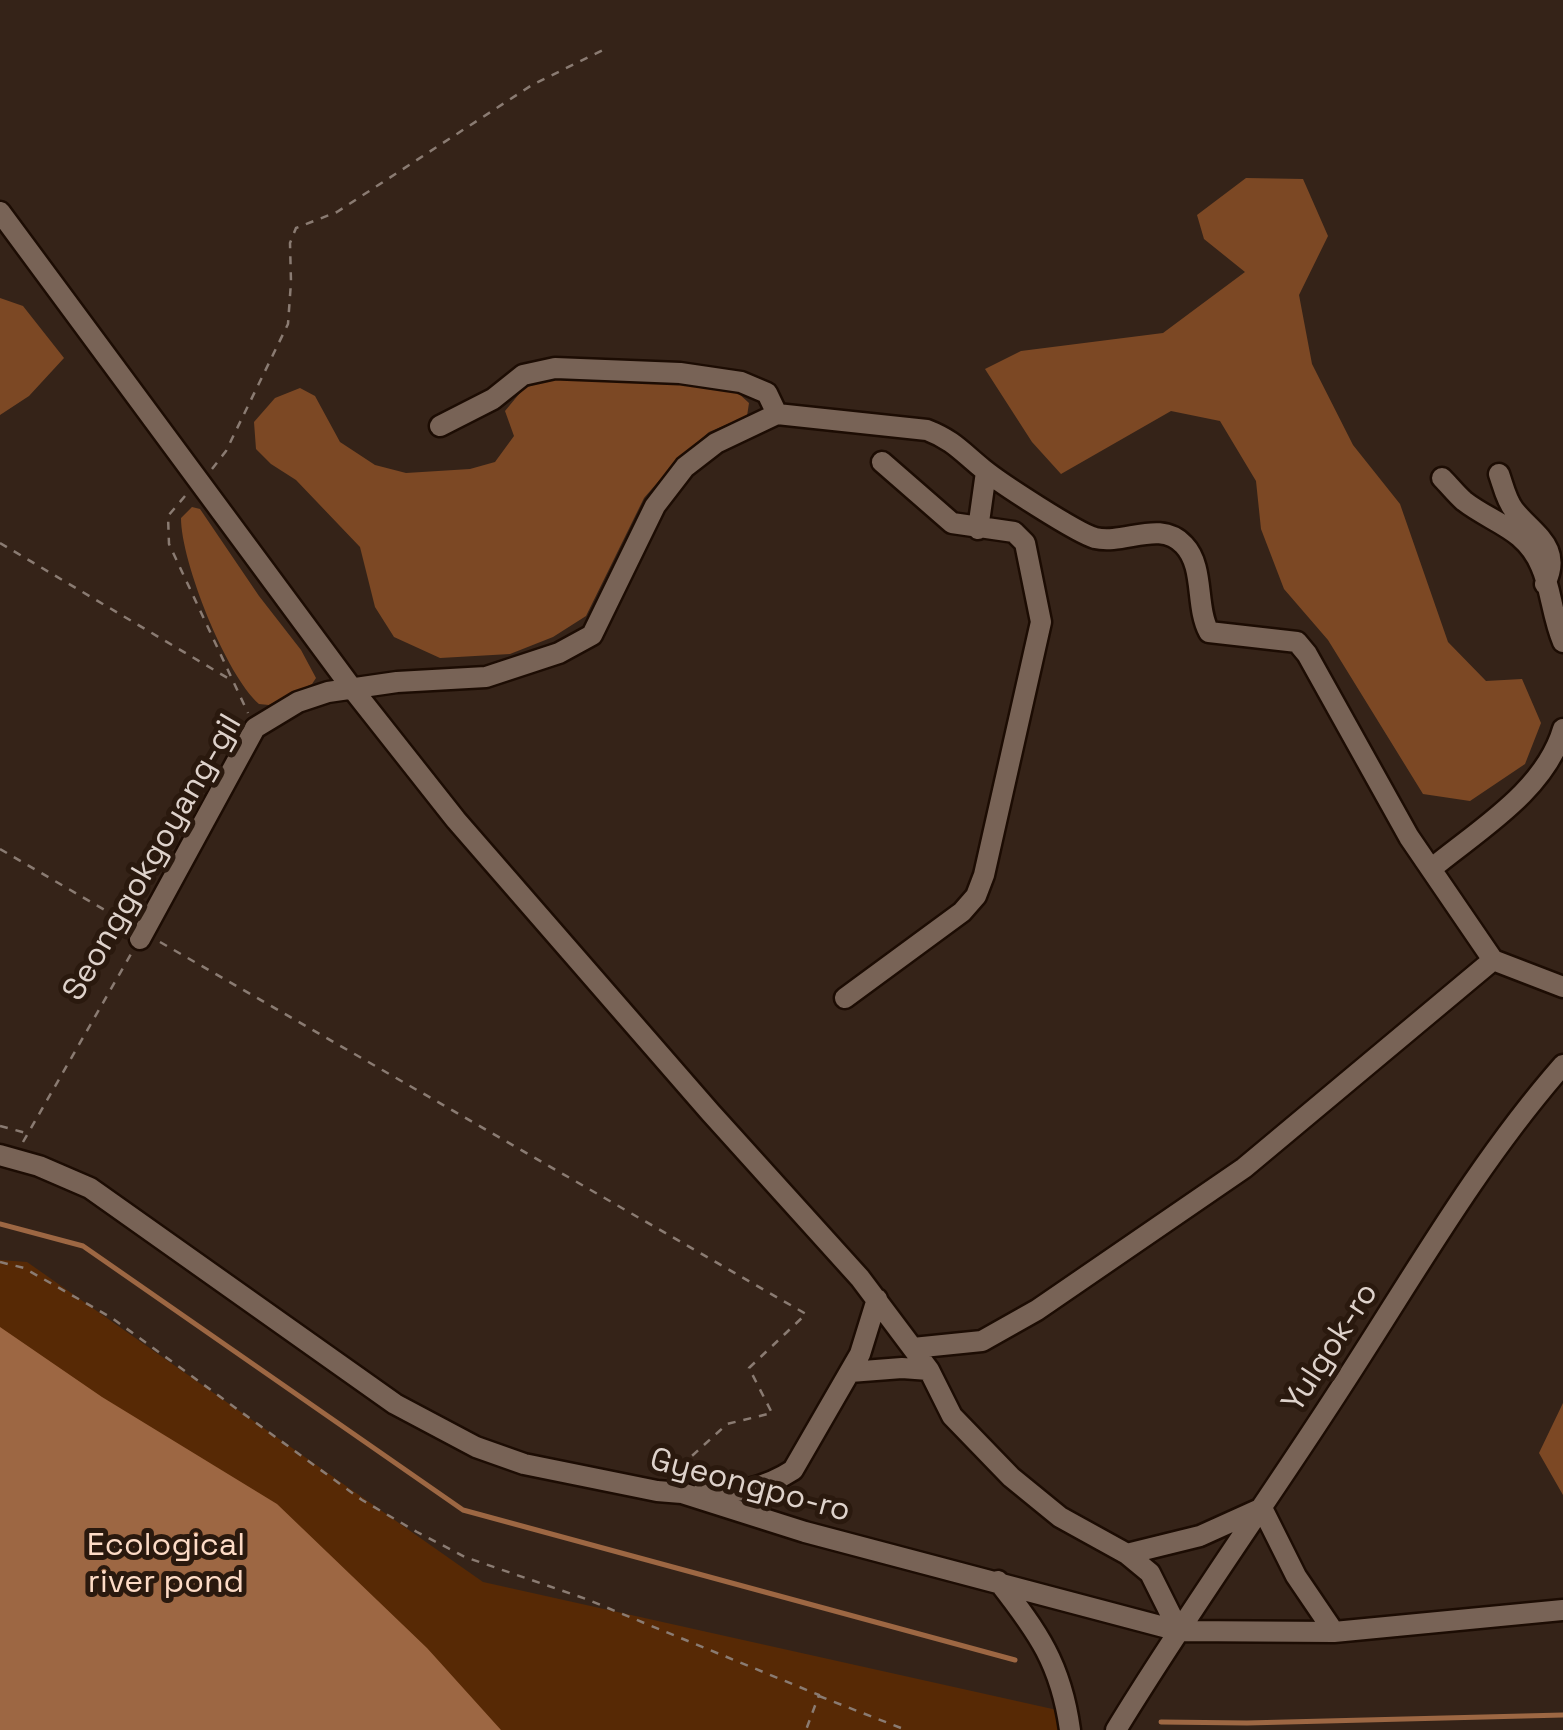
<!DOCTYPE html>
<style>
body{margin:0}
canvas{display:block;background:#352318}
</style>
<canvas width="1563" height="1730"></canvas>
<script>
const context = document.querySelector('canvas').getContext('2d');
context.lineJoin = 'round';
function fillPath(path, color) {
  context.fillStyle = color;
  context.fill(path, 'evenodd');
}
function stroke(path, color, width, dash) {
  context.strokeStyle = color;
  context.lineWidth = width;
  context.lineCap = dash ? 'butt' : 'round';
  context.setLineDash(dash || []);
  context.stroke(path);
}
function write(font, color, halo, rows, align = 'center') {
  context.font = font + ' "Space Grotesk",sans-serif';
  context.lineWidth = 10;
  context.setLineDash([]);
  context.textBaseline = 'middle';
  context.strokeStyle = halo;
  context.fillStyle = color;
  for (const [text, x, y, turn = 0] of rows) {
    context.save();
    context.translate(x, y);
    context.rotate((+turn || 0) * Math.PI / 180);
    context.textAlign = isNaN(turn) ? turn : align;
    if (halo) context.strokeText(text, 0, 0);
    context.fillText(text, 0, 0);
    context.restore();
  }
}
fillPath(new Path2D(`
 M0 1260 27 1262 483 1582 1075 1714 1066 1730H0Z`), '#572905');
fillPath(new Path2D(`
 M1246 178 1303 179 1328 236 1299 295 1312 364 1353 445 1400 504 1448 642 1486 681 1522 679 1541 723 1525 764 1470 801 1423 794 1328 640 1284 589 1261 529 1256 481 1220 421 1171 411 1061 474 1032 442 985 369 1021 351 1163 333 1245 272 1204 239 1197 215Z
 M0 298 23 306 64 358 29 396 0 415Z
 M558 377 680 384 737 392 749 403 747 416 709 432 678 459 644 498 586 616 553 637 510 654 440 658 394 637 375 607 360 547 296 480 271 464 256 449 254 422 275 398 300 388 315 396 340 442 375 465 406 473 470 469 495 462 514 436 505 411 524 388Z
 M192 507 200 509 259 596 301 650 316 678 312 684 269 705 259 704C226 675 181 562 181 518Z
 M1563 1403V1495L1539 1453Z`), '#7c4824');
fillPath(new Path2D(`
 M0 1327 102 1397 277 1504 427 1648 501 1730H0Z`), '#9d6743');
stroke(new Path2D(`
 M0 1224 83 1246 463 1510 1015 1660
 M1161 1722 1247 1723 1563 1715`), '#9d6743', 5);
const minor = new Path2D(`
 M0 212 351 687 456 820 710 1112 860 1278 929 1370 952 1416 1011 1477 1060 1517 1127 1554 1150 1573 1179 1631
 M440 426 493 399 523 375 555 368 680 373 741 382 767 393 777 414 927 430C953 440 962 452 983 469 1000 483 1077 533 1095 538 1125 545 1160 519 1184 545 1205 567 1195 606 1209 632L1297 642 1307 654 1409 837 1493 960 1563 987
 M1499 474C1503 485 1506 500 1514 510 1534 535 1563 547 1545 584
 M1442 478C1449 485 1456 494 1464 501 1492 523 1525 528 1541 566 1551 588 1552 616 1563 642
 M978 529 986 472
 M1431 869C1478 830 1545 791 1563 729
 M140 939 255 728 298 702 328 692 397 682 486 677 559 653 592 635 655 506 685 467 716 443 777 414
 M845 998 962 912 976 896 984 875 1041 622 1025 543 1014 532 952 523 882 462
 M0 1155 39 1166 90 1188 395 1404 476 1447 524 1464 657 1491 682 1493 805 1532 1179 1631 1334 1632 1563 1610
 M913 1348 982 1341 1037 1310 1244 1168 1493 960
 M850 1372 902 1368 929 1370
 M702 1493C736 1493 764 1489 793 1470L860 1354 877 1299
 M1127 1554 1200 1536 1262 1508 1296 1576 1334 1632
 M998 1581C1038 1632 1061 1664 1070 1730
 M1116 1730C1186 1615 1265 1505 1338 1392 1410 1282 1476 1164 1563 1065`);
stroke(minor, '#1c0c03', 25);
stroke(new Path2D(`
 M212 469 226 451 288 324 291 282 290 243 296 228 337 212 532 85 607 48
 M185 496 168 516 169 544 248 713
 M0 543 231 680
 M0 849 127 923
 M160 942 806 1314 749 1368 772 1413 727 1424 671 1475
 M0 1126 26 1133
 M23 1142 131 954
 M0 1262 24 1268 112 1318 362 1500 417 1532 465 1557 586 1599 819 1695 806 1730
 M819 1696 906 1730`), '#8a7b72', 2.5, [8, 8]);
stroke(minor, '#786356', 20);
write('32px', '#ded2cb', '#2a190e', [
 ["Seonggokgoyang-gil",153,858,-60],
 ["Yulgok-ro",1331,1348,-57],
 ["Gyeongpo-ro",750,1486,15]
]);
write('32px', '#fddbc6', '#2a190e', [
 ["Ecological",166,1546],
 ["river pond",166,1583]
]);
</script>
